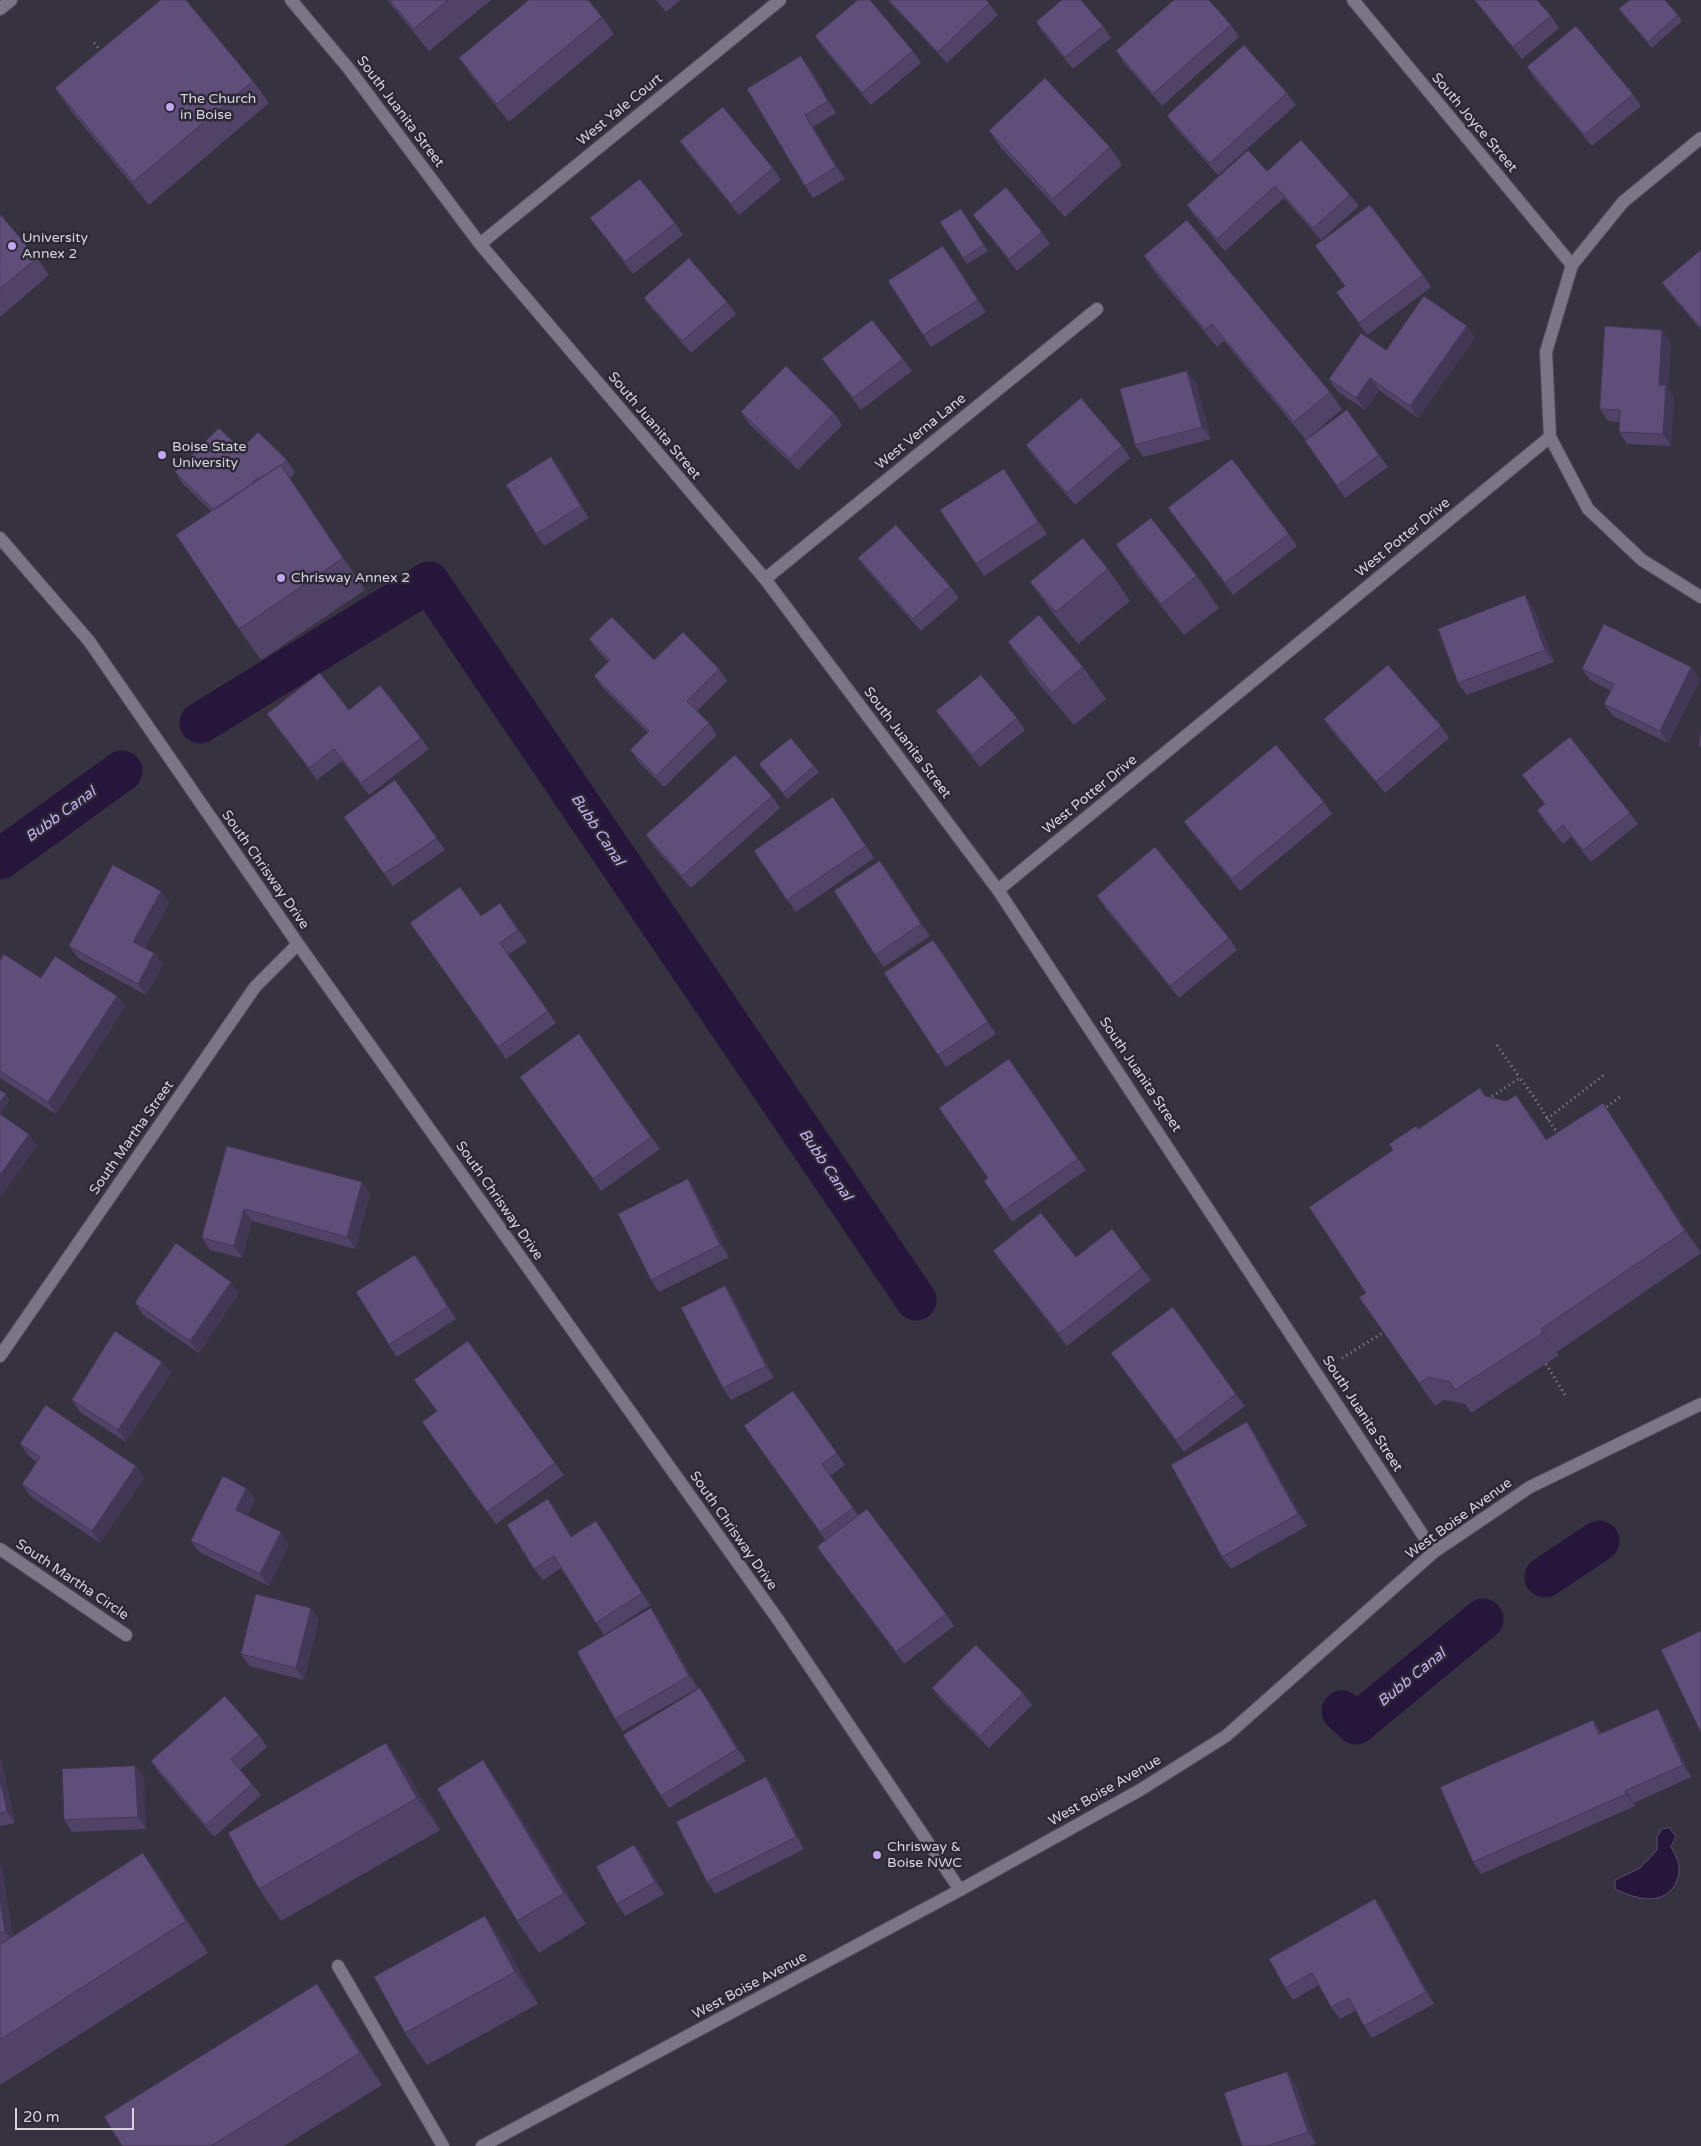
<!DOCTYPE html>
<style>
body{margin:0}
#map{position:relative;width:1701px;height:2146px;overflow:hidden;background:#36323f;font-family:"Varela Round",sans-serif}
canvas{display:block}
.scale{position:absolute;left:15px;top:2108px;width:119px;height:22px;box-sizing:border-box;border:2px solid #d7d4dd;border-top:0;padding-left:6px;font-size:15px;line-height:18px;white-space:nowrap;color:#d7d4dd;-webkit-text-stroke:4px #2c2835;paint-order:stroke}
</style>
<div id="map">
<canvas width="1701" height="2146"></canvas>
<div class="scale">20 m</div>
</div>
<script>
const context = document.querySelector('canvas').getContext('2d');
context.lineJoin = 'round';
function fillPath(path, color) {
  context.fillStyle = color;
  context.fill(path, 'evenodd');
}
function stroke(path, color, width, dash) {
  context.strokeStyle = color;
  context.lineWidth = width;
  context.lineCap = dash ? 'butt' : 'round';
  context.setLineDash(dash || []);
  context.stroke(path);
}
function write(font, color, halo, rows, align = 'center') {
  context.font = font + ' "Varela Round",sans-serif';
  context.lineWidth = 5;
  context.setLineDash([]);
  context.textBaseline = 'middle';
  context.strokeStyle = halo;
  context.fillStyle = color;
  for (const [text, x, y, turn = 0] of rows) {
    context.save();
    context.translate(x, y);
    context.rotate((+turn || 0) * Math.PI / 180);
    context.textAlign = isNaN(turn) ? turn : align;
    if (halo) context.strokeText(text, 0, 0);
    context.fillText(text, 0, 0);
    context.restore();
  }
}
const water = new Path2D(`
 M1669 1828 1676 1836 1671 1847C1674 1853 1678 1859 1679 1865 1680 1873 1677 1882 1673 1888 1659 1906 1633 1898 1615 1889V1880L1640 1868 1657 1850V1837L1662 1829Z`);
fillPath(water, '#26163c');
stroke(water, '#5b4f6c', 1);
stroke(new Path2D(`
 M200 723 429 582 916 1300
 M0 859 122 771
 M1545 1577 1599 1541
 M1342 1711 1356 1724 1483 1619`), '#26163c', 41);
const lane = new Path2D(`
 M338 1966 443 2146`);
const street = new Path2D(`
 M291 0 349 69 480 244 765 579 998 890 1434 1552
 M1353 0 1572 265
 M480 244 780 0
 M1550 437 1588 509 1642 560 1701 597
 M0 538 89 641 298 944 779 1621 960 1890
 M765 579 1097 309
 M998 890 1550 437 1546 352 1572 265 1623 202 1701 138
 M0 1356 255 987 298 944
 M0 1549 126 1635`);
const secondary = new Path2D(`
 M0 9 11 0
 M482 2146 960 1890 1140 1790 1226 1736 1434 1552 1530 1487 1701 1404`);
stroke(lane, '#524d59', 14);
stroke(street, '#524d59', 14);
stroke(secondary, '#524d59', 14);
stroke(new Path2D(`
 M94 43 102 52
 M1497 1045 1520 1078
 M1488 1099 1520 1078C1535 1097 1545 1116 1559 1135
 M1603 1110 1621 1096
 M1547 1119 1605 1074
 M1342 1358 1384 1332
 M1546 1364 1567 1398`), '#8e8a95', 3, [1, 4]);
stroke(lane, '#7b7686', 12);
stroke(street, '#7b7686', 12);
stroke(secondary, '#7b7686', 12);
fillPath(new Path2D(`
 M387 0H491L429 51Z
 M656 0H680L666 12Z
 M887 0H986L998 15 947 63Z
 M1474 0H1537L1551 16 1559 28 1522 59Z
 M1619 9 1678 15 1682 21 1652 48 1623 15Z
 M602 17 614 34 509 122 471 75 459 58Z
 M1036 22 1103 26 1111 38 1073 69 1044 34Z
 M1231 25 1239 37 1162 106 1124 63 1116 51Z
 M815 36 913 51 921 63 871 105 823 48Z
 M1527 67 1633 94 1641 106 1592 146 1535 79Z
 M810 68 836 113 813 127 845 179 813 198 805 186 747 89Z
 M253 81 269 103 149 205 71 111 55 88Z
 M1287 93 1296 105 1218 175 1175 127 1167 116Z
 M989 131 1110 147 1122 165 1065 217 1001 148Z
 M680 141 773 168 781 180 739 215 688 153Z
 M1267 171 1350 195 1359 206 1321 240 1284 198 1225 251 1195 217 1187 205Z
 M0 214 37 258 49 275 0 317Z
 M965 215 988 251 967 264 963 258Z
 M973 215 1042 232 1050 244 1017 271 982 226Z
 M590 218 675 223 683 235 633 274Z
 M1701 250V330L1671 295 1662 283Z
 M1144 256 1330 392 1342 409 1306 440 1224 341 1217 347 1156 274Z
 M952 258 986 312 931 347 923 335Z
 M1423 275 1431 287 1367 335 1345 304Z
 M644 298 727 302 736 314 691 353 653 310Z
 M1467 326 1475 338 1418 418 1379 390 1365 410 1337 391 1329 379 1386 350Z
 M1662 330 1671 342 1668 388 1674 397 1671 446 1627 444 1619 432 1620 422 1608 421 1600 409Z
 M822 359H903L912 371 861 410Z
 M1196 383 1211 439 1143 457 1135 445Z
 M1347 410 1388 467 1345 498 1305 441Z
 M741 412 834 413 842 425 798 470 749 424Z
 M1026 445 1122 446 1130 458 1075 505 1034 457Z
 M241 449 287 460 295 472 290 478 365 590 261 660 239 629 211 511 183 484 175 472Z
 M560 469 589 518 544 546 536 534Z
 M1004 469 1047 534 984 576 976 564Z
 M1168 508 1289 534 1297 546 1233 595Z
 M1116 545 1197 576 1219 608 1184 635 1138 577Z
 M858 558 950 586 959 598 921 631 867 570Z
 M1108 569 1130 601 1078 644 1053 613 1030 582Z
 M1533 607 1554 662 1467 695 1458 683Z
 M589 639 654 660 719 669 727 681 697 711 709 723 717 735 664 787 639 762 630 750 648 733 603 688 594 676 609 662 598 651Z
 M1008 642 1083 667 1106 699 1074 725 1030 673Z
 M1691 667 1700 679 1668 743 1613 716 1604 704 1611 691 1590 680 1582 669Z
 M349 710 421 738 429 749 369 795 342 761 317 780 267 714Z
 M936 711 1017 718 1025 730 980 767 945 723Z
 M1324 719 1441 726 1449 738 1385 793 1332 731Z
 M759 764 814 766 819 772 787 799Z
 M1522 775 1630 813 1638 824 1591 862 1571 837 1563 844 1545 822 1537 810 1544 804Z
 M395 780 445 850 393 886 344 817Z
 M772 796 780 808 691 888 654 847 646 835Z
 M833 797 874 858 796 912 754 851Z
 M1324 802 1332 814 1240 891 1193 834 1184 822Z
 M888 872 930 936 884 967 875 955Z
 M161 891 169 903 145 948 154 953 163 965 146 995 78 958 69 946Z
 M1097 896 1229 938 1237 950 1179 998 1105 908Z
 M500 903 527 942 508 955 556 1023 506 1059 410 923 481 916Z
 M942 952 996 1034 946 1067 938 1055Z
 M0 961 41 978 117 996 125 1007 56 1114 0 1078Z
 M579 1034 660 1149 601 1191 520 1077Z
 M1009 1059 1086 1170 1012 1222 984 1181 988 1178Z
 M1486 1096 1532 1117 1546 1140 1618 1126 1701 1253 1557 1352 1559 1355 1471 1413 1465 1404 1444 1400 1435 1406 1359 1297 1366 1293 1393 1150 1418 1129Z
 M227 1146 362 1182 370 1194 355 1249 252 1221 242 1258 210 1250 202 1238Z
 M696 1191 729 1257 659 1292 651 1280Z
 M993 1251 1076 1257 1142 1268 1151 1280 1067 1346 1002 1263Z
 M415 1255 424 1267 456 1319 397 1357 389 1345Z
 M239 1293 199 1353 143 1315 135 1303Z
 M733 1297 774 1378 731 1400 723 1388Z
 M1111 1353 1236 1394 1245 1406 1184 1452Z
 M171 1373 126 1442 80 1412 72 1400Z
 M793 1391 845 1465 830 1476 858 1515 946 1614 954 1626 904 1664 817 1547 825 1540 744 1426Z
 M437 1411 555 1463 564 1475 496 1524 422 1422Z
 M1247 1422 1255 1434 1307 1526 1231 1569 1222 1557Z
 M20 1444 136 1466 144 1478 100 1543 30 1496 22 1484 37 1462 29 1456Z
 M246 1488 255 1499 247 1516 289 1544 269 1586 199 1552 191 1541Z
 M556 1511 572 1536 596 1521 650 1605 604 1635 561 1568 543 1580 534 1569Z
 M651 1608 659 1620 698 1688 623 1731 615 1719Z
 M319 1620 304 1680 249 1666 241 1654Z
 M932 1688 1023 1693 1032 1705 989 1748 941 1700Z
 M708 1699 746 1761 669 1808 661 1796Z
 M1593 1720 1602 1733 1666 1721 1691 1777 1634 1803 1635 1806 1481 1874 1473 1862Z
 M259 1735 267 1747 240 1770 252 1784 261 1795 214 1837 159 1773 151 1761Z
 M386 1743 408 1774 440 1830 281 1921 259 1889Z
 M0 1759 2 1763 15 1823 0 1826Z
 M135 1766 144 1777 146 1829 72 1832 64 1820Z
 M766 1777 775 1789 804 1849 715 1894 707 1882Z
 M505 1792 586 1924 539 1953 517 1921Z
 M634 1845 643 1856 664 1894 625 1916 617 1904Z
 M143 1853 165 1885 208 1953 0 2085V1865L2 1868 13 1937Z
 M1375 1899 1383 1911 1434 2004 1372 2038 1364 2026 1356 2010 1340 2019 1331 2007 1319 1985 1293 2000 1285 1988Z
 M507 1948 538 2004 427 2065 405 2033Z
 M339 2016 382 2085 284 2146H122Z
 M1287 2072 1295 2083 1316 2144 1310 2146H1242Z`), '#514368');
fillPath(new Path2D(`
 M801 56 810 68 836 113 828 101Z
 M805 115 813 127 845 179 836 167Z
 M943 246 952 258 986 312 978 300Z
 M1467 326 1475 338 1418 418 1410 406Z
 M1662 330 1671 342 1668 388 1674 397 1671 446 1663 434 1659 385Z
 M1187 371 1196 383 1211 439 1202 427Z
 M1370 378 1379 390 1365 410 1356 398Z
 M551 457 560 469 589 518 581 506Z
 M281 465 303 496 365 590 343 558Z
 M1004 469 1012 481 1047 534 1038 522Z
 M1525 595 1533 607 1554 662 1545 650Z
 M1691 667 1700 679 1668 743 1660 731Z
 M880 861 888 872 930 936 921 924Z
 M161 891 169 903 142 954 133 942Z
 M154 953 163 965 146 995 138 984Z
 M117 996 125 1007 56 1114 48 1102Z
 M6 1094 10 1100 0 1116V1103Z
 M1516 1095 1532 1117 1562 1163 1546 1140Z
 M1603 1103 1618 1126 1701 1253 1685 1231Z
 M29 1134 37 1146 0 1198V1175Z
 M688 1179 696 1191 729 1257 720 1245Z
 M362 1182 370 1194 355 1249 347 1237Z
 M244 1209 252 1221 242 1258 234 1246Z
 M415 1255 424 1267 456 1319 448 1307Z
 M231 1282 239 1293 199 1353 190 1341Z
 M725 1286 733 1297 774 1378 766 1366Z
 M1541 1329 1557 1352 1559 1355 1543 1333Z
 M162 1362 171 1373 126 1442 118 1430Z
 M1247 1422 1255 1434 1307 1526 1298 1514Z
 M136 1466 144 1478 100 1543 92 1531Z
 M246 1488 255 1499 244 1522 236 1510Z
 M548 1499 556 1511 580 1549 571 1537Z
 M596 1521 604 1533 650 1605 642 1593Z
 M281 1532 289 1544 269 1586 260 1574Z
 M311 1608 319 1620 304 1680 296 1668Z
 M651 1608 659 1620 698 1688 689 1676Z
 M700 1688 708 1699 746 1761 737 1749Z
 M1658 1709 1666 1721 1691 1777 1683 1765Z
 M1593 1720 1601 1732 1608 1746 1599 1734Z
 M386 1743 408 1774 440 1830 417 1798Z
 M0 1759 2 1763 15 1823 7 1811 0 1779Z
 M483 1760 505 1792 586 1924 564 1893Z
 M135 1766 144 1777 146 1829 138 1817Z
 M766 1777 775 1789 804 1849 796 1837Z
 M1625 1791 1634 1803 1635 1806 1626 1794Z
 M634 1845 643 1856 664 1894 655 1882Z
 M143 1853 165 1885 208 1953 186 1921Z
 M0 1865 2 1868 14 1943 5 1932 0 1898Z
 M1375 1899 1383 1911 1434 2004 1426 1992Z
 M485 1916 507 1948 538 2004 515 1972Z
 M317 1984 339 2016 382 2085 360 2053Z
 M1287 2072 1295 2083 1316 2144 1308 2132Z`), '#423755');
const building = new Path2D(`
 M161 0H186L253 81 133 182 55 88Z
 M390 0H448L414 29Z
 M529 0H588L602 17 497 104 459 58Z
 M858 0H870L913 51 862 93 815 36Z
 M889 0H986L989 3 938 52Z
 M1062 0H1081L1103 26 1065 57 1036 22Z
 M1174 0H1209L1231 25 1153 94 1116 51Z
 M1475 0H1537L1551 16 1513 47Z
 M1630 0H1665L1678 15 1648 42 1619 9Z
 M1576 26 1633 94 1584 135 1527 67Z
 M1244 45 1287 93 1210 163 1167 116Z
 M801 56 828 101 805 115 836 167 805 186 747 89Z
 M1045 78 1110 147 1053 199 989 131Z
 M723 107 773 168 731 204 680 141Z
 M1301 140 1350 195 1313 228 1275 186 1217 239 1187 205 1248 150 1267 171Z
 M640 179 675 223 625 262 590 218Z
 M1006 187 1042 232 1009 259 973 215Z
 M1370 205 1423 275 1359 323 1336 292 1345 286 1315 246Z
 M961 209 984 245 963 258 940 222Z
 M0 214 37 258 0 289Z
 M1187 220 1330 392 1294 422 1212 324 1205 330 1144 256Z
 M943 246 978 300 923 335 888 281Z
 M1701 250V328L1662 283Z
 M689 258 727 302 682 341 644 298Z
 M1424 296 1467 326 1410 406 1370 378 1356 398 1329 379 1361 333 1386 350Z
 M872 320 903 359 853 398 822 359Z
 M1605 326 1662 330 1659 385H1666L1663 434 1619 432 1620 410 1600 409Z
 M786 366 834 413 790 459 741 412Z
 M1187 371 1202 427 1135 445 1120 389Z
 M1081 398 1122 446 1067 493 1026 445Z
 M1347 410 1379 455 1337 486 1305 441Z
 M219 428 241 449 258 432 287 460 281 466V465L260 479 258 477 248 487 214 510 175 472Z
 M551 457 581 506 536 534 506 485Z
 M1232 459 1289 534 1225 583 1168 508Z
 M281 465 343 558 239 629 176 535Z
 M1004 469 1038 522 976 564 940 510Z
 M1151 518 1197 576 1161 604 1116 545Z
 M896 525 950 586 913 619 858 558Z
 M1083 538 1108 569 1056 612 1030 582Z
 M1525 595 1545 650 1458 683 1438 629Z
 M1039 615 1083 667 1052 693 1008 642Z
 M612 617 654 660 683 632 719 669 687 701 709 723 656 776 630 750 649 731 594 676 610 660 589 639Z
 M1604 624 1691 667 1660 731 1604 704 1614 684 1582 669Z
 M1388 665 1441 726 1376 782 1324 719Z
 M320 673 349 710 380 685 421 738 361 783 334 749 309 768 267 714Z
 M981 675 1017 718 972 755 936 711Z
 M1701 729V746H1699Z
 M1570 737 1630 813 1583 850 1563 825 1554 833 1537 810 1545 804 1522 775Z
 M791 738 814 766 783 793 759 764Z
 M1276 745 1324 802 1232 879 1184 822Z
 M735 755 772 796 682 876 646 835Z
 M395 780 437 838 384 874 344 817Z
 M833 797 866 846 787 900 754 851Z
 M1155 847 1229 938 1170 986 1097 896Z
 M880 861 921 924 875 955 834 891Z
 M113 865 161 891 133 942 154 953 138 984 69 946Z
 M460 887 481 916 500 903 518 930 500 943 548 1011 498 1047 410 923Z
 M933 940 988 1022 938 1055 884 973Z
 M4 954 41 978 55 956 117 996 48 1102 0 1071V961Z
 M579 1034 651 1137 593 1179 520 1077Z
 M1009 1059 1078 1159 1004 1210 984 1181 988 1178 939 1108Z
 M1480 1088 1485 1096 1506 1101 1516 1095 1546 1140 1603 1103 1685 1231 1541 1329 1543 1333 1455 1390 1450 1382 1428 1377 1419 1383 1359 1297 1366 1293 1309 1207 1393 1150 1389 1144 1416 1126 1418 1129Z
 M0 1090 6 1094 0 1103Z
 M0 1114 29 1134 0 1175Z
 M227 1146 362 1182 347 1237 244 1209 234 1246 202 1238Z
 M688 1179 720 1245 651 1280 618 1214Z
 M1041 1213 1076 1257 1112 1229 1142 1268 1059 1334 993 1251Z
 M176 1243 231 1282 190 1341 135 1303Z
 M415 1255 448 1307 389 1345 356 1292Z
 M725 1286 766 1366 723 1388 681 1308Z
 M1173 1307 1236 1394 1176 1440 1111 1353Z
 M115 1331 162 1362 118 1430 72 1400Z
 M468 1341 555 1463 487 1512 422 1422 437 1411 414 1380Z
 M793 1391 837 1453 822 1464 853 1508 820 1532 744 1426Z
 M46 1405 136 1466 92 1531 22 1484 40 1457 20 1444Z
 M1247 1422 1298 1514 1222 1557 1171 1465Z
 M223 1476 246 1488 236 1510 281 1532 260 1574 191 1541Z
 M548 1499 571 1537 596 1521 642 1593 596 1623 554 1556 534 1569 507 1525Z
 M867 1509 946 1614 896 1652 817 1547Z
 M256 1594 311 1608 296 1668 241 1654Z
 M651 1608 689 1676 615 1719 577 1652Z
 M1701 1631V1733L1661 1650Z
 M976 1645 1023 1693 980 1736 932 1688Z
 M700 1688 737 1749 661 1796 623 1735Z
 M225 1696 259 1735 231 1759 252 1784 206 1825 151 1761Z
 M1658 1709 1683 1765 1625 1791 1626 1794 1473 1862 1440 1787 1593 1720 1599 1734Z
 M386 1743 417 1798 259 1889 228 1833Z
 M483 1760 564 1893 517 1921 437 1789Z
 M135 1766 138 1817 64 1820 62 1769Z
 M766 1777 796 1837 707 1882 676 1822Z
 M0 1779 7 1811 0 1813Z
 M634 1845 655 1882 617 1904 596 1867Z
 M143 1853 186 1921 0 2040V1945Z
 M0 1898 5 1932H0Z
 M1375 1899 1426 1992 1364 2026 1349 1998 1331 2007 1312 1973 1285 1988 1269 1959Z
 M485 1916 515 1972 405 2033 374 1977Z
 M317 1984 360 2053 211 2146H122L104 2117Z
 M1287 2072 1308 2132 1267 2146H1242L1224 2093Z`);
fillPath(building, '#5e4e79');
stroke(building, '#423755', 1);
for (const [x, y, r, color] of [
 [170,107,5,"#c2a7f2"],
 [12,246,5,"#c2a7f2"],
 [162,455,5,"#c2a7f2"],
 [281,578,5,"#c2a7f2"],
 [877,1855,5,"#c2a7f2"]
]) {
  const dot = new Path2D();
  dot.arc(x, y, r, 0, 2 * Math.PI);
  context.fillStyle = color;
  context.fill(dot);
  stroke(dot, '#2c2835', 2);
}
write('14px', '#d7d4dd', '#2c2835', [
 ["The Church",180,99],
 ["in Boise",180,115],
 ["University",22,238],
 ["Annex 2",22,254],
 ["Boise State",172,447],
 ["University",172,463],
 ["Chrisway Annex 2",291,578],
 ["Chrisway &",887,1847],
 ["Boise NWC",887,1863]
], 'left');
write('14px', '#d7d4dd', '#2c2835', [
 ["West Yale Court",620,110,-39],
 ["South Juanita Street",400,112,53],
 ["South Joyce Street",1474,123,50],
 ["South Juanita Street",654,426,50],
 ["West Verna Lane",921,432,-39],
 ["West Potter Drive",1403,538,-39],
 ["South Juanita Street",907,743,53],
 ["West Potter Drive",1090,795,-39],
 ["South Chrisway Drive",265,870,55],
 ["South Juanita Street",1140,1075,56],
 ["South Martha Street",132,1138,-55],
 ["South Chrisway Drive",499,1201,55],
 ["South Juanita Street",1362,1414,57],
 ["West Boise Avenue",1459,1519,-36],
 ["South Chrisway Drive",733,1531,55],
 ["South Martha Circle",72,1580,34],
 ["West Boise Avenue",1105,1791,-30],
 ["West Boise Avenue",750,1986,-28]
]);
write('italic 15px', '#c9b1f6', '#2c2835', [
 ["Bubb Canal",61,815,-36],
 ["Bubb Canal",597,830,56],
 ["Bubb Canal",825,1165,56],
 ["Bubb Canal",1412,1678,-39]
]);
</script>
